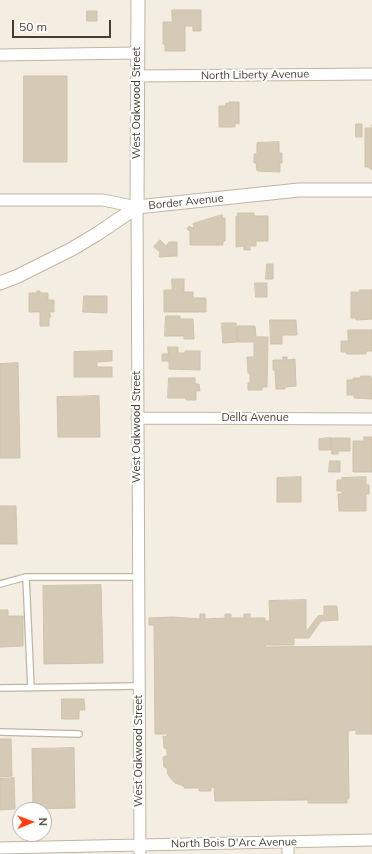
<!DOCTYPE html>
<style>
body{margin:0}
#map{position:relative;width:372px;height:854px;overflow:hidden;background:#f3eee1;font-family:Mulish,sans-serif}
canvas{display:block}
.north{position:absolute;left:12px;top:802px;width:40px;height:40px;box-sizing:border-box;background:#fff;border:1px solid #b4b2ad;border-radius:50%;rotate:89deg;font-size:11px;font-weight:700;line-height:16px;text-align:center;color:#443e31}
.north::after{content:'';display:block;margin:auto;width:14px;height:18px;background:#ff3b0b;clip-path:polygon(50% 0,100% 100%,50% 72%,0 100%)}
.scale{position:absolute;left:12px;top:20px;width:99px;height:18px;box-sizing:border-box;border:2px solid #443e31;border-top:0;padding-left:5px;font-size:12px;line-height:14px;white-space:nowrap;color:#443e31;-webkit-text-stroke:3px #fff;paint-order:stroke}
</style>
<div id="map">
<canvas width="372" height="854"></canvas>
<div class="north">N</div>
<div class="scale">50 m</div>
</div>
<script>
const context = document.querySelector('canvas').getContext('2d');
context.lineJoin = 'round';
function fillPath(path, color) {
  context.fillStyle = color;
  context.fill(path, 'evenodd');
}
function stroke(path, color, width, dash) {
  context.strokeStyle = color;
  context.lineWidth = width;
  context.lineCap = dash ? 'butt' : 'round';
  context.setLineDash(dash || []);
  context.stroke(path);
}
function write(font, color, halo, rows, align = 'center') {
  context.font = font + ' Mulish,sans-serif';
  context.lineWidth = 4;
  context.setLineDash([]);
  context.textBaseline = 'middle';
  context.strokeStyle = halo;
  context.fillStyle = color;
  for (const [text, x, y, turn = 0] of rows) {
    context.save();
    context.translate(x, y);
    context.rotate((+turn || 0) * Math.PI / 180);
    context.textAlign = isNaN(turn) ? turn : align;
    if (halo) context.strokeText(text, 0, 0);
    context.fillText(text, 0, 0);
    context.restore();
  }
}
const building = new Path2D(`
 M172 10H201V31H193V26H185V51H165V44H163V22H172Z
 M87 11H97V21H87Z
 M24 76H67V162H24Z
 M229 102H239V124L235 123V127H219V106H225L226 103 229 104Z
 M356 124H362V137H356Z
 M372 125V169H370V167H365V128H372Z
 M279 142V153H282V163H280V172L257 171 256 163H254V154H257V143Z
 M238 213H254V216H268V241H256V246H250V250H244V246L236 247V216H238Z
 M222 215 223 218H225V241H223V245H190V231L187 229 189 226 192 228 194 227 193 224Z
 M160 240 166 246 169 242H177V256L159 257 160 252 154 247Z
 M267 264H273V279H266Z
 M172 279H184V292H193V298H206V312H164V290H172Z
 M255 283H267V297H256Z
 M360 290H372V319L356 320V318H351V292H360Z
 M37 291H40V293H48V300H54V312H49L51 317H49V326H40V312H29V293H37Z
 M84 296H107V313L83 312Z
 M166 316H180V319H193L194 339H184V336H165Z
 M270 320H296L297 335H282V344H271Z
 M222 323H236L237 342 223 343Z
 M238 326H255L256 337H268L267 387H262V390H248V383H250V373H248L247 357H254V342H238Z
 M348 330H372V351H366V354H347L346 352H341V341H348Z
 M168 347H178V353H185V351H200V370L169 369V361H162V354H168Z
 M112 351V361L97 362V367H112V377H74V352Z
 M283 357H287V360L295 359 296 386 285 387V389H276L275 370H273V360H283Z
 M18 363 20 458H0V364Z
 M361 376H371L370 378H372V399L354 398V395H347V380H353V378H361Z
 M169 378H195V384H199L200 391H196V400H186V398H168Z
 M99 396 100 437H58L57 397Z
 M364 437H372V472H353V441H364Z
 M331 438V450H319V439Z
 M332 438H350V451H338V454H332Z
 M330 461H340V472H329Z
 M301 477V502H277V478Z
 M366 477V485H369V494H366V511H339L338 494H342V491H337V480H342V478Z
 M0 506H16L17 544H0Z
 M101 585 103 663 44 664 43 586Z
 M306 600V632L318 616 324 615V606H337L338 620 321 621 309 638H294V645H265V647L372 646V734H356V730L348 731 349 799H347V803H308V800L215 801 214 787H211V791H199V788H184V786L175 783 168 775 167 768 164 767 163 757 167 756V749L164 748 163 736 167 737V734H155L154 625H149V618L173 617 200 619V614H205V619L225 618V614H231V618H244V614H250V618H265V621H270L269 601Z
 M0 610H8V616H23V646L0 647Z
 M62 699H84L85 710H79V719H62Z
 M0 739H11L12 776 0 777Z
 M74 748 75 808 33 809 32 749Z
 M14 778 15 809 0 810V779Z`);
fillPath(building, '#d4cab5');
stroke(building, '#d1c3a8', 1);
const service = new Path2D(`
 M26 577 31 688
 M0 584 26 577H138
 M0 688 139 686
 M0 732 79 734`);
const minor = new Path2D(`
 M0 55 137 53
 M138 76 372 74
 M0 200H103L137 207 140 854
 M137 418 372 419
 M288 842V854
 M0 848 372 840`);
const tertiary = new Path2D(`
 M137 207 138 0
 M0 283 18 276 72 249 97 234 137 207 299 190H372`);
stroke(service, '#beb6a3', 8);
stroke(minor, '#beb6a3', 13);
stroke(tertiary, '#beb6a3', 15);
stroke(service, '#fff', 5.5);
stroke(minor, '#fff', 11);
stroke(tertiary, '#fff', 13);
write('11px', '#443e31', '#fff', [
 ["North Liberty Avenue",255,75,-1],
 ["West Oakwood Street",137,103,-90],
 ["Border Avenue",186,202,-6],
 ["Della Avenue",255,418],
 ["West Oakwood Street",137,427,-90],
 ["West Oakwood Street",139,751,-90],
 ["North Bois D'Arc Avenue",234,843,-1]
]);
</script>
